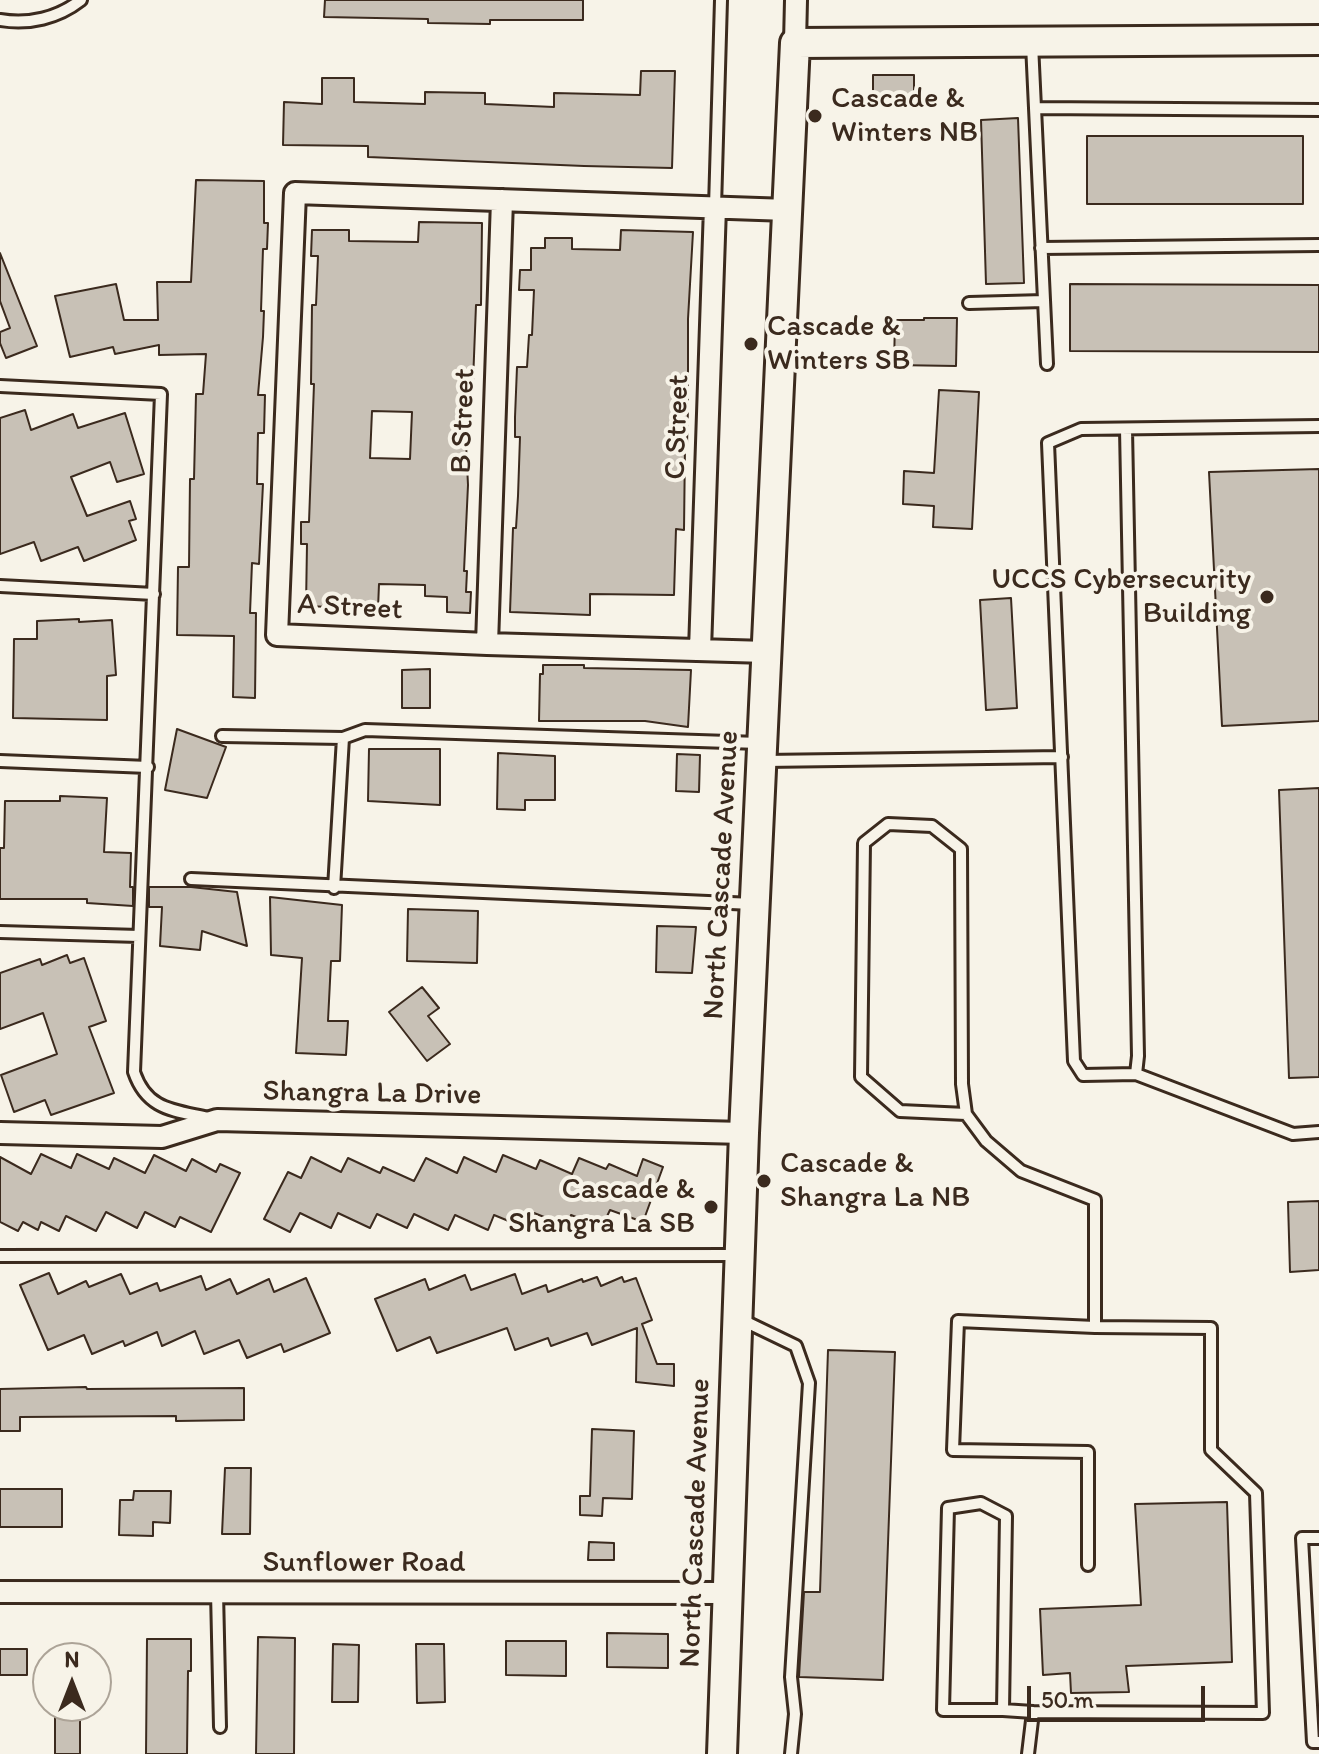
<!DOCTYPE html>
<style>
body{margin:0}
#map{position:relative;width:1319px;height:1754px;overflow:hidden;background:#f7f3e8;font-family:Itim,sans-serif}
canvas{display:block}
.north{position:absolute;left:32px;top:1642px;width:80px;height:80px;box-sizing:border-box;background:#f7f3e8;border:2px solid #aca397;border-radius:50%;rotate:0deg;font-size:22px;font-weight:700;line-height:32px;text-align:center;color:#3b2a1e}
.north::after{content:'';display:block;margin:auto;width:28px;height:36px;background:#3b2a1e;clip-path:polygon(50% 0,100% 100%,50% 72%,0 100%)}
.scale{position:absolute;left:1027px;top:1686px;width:178px;height:36px;box-sizing:border-box;border:4px solid #3b2a1e;border-top:0;padding-left:10px;font-size:24px;line-height:28px;white-space:nowrap;color:#3b2a1e;-webkit-text-stroke:6px #f7f3e8;paint-order:stroke}
</style>
<div id="map">
<canvas width="1319" height="1754"></canvas>
<div class="north">N</div>
<div class="scale">50 m</div>
</div>
<script>
const context = document.querySelector('canvas').getContext('2d');
context.lineJoin = 'round';
function fillPath(path, color) {
  context.fillStyle = color;
  context.fill(path, 'evenodd');
}
function stroke(path, color, width, dash) {
  context.strokeStyle = color;
  context.lineWidth = width;
  context.lineCap = dash ? 'butt' : 'round';
  context.setLineDash(dash || []);
  context.stroke(path);
}
function write(font, color, halo, rows, align = 'center') {
  context.font = font + ' Itim,sans-serif';
  context.lineWidth = 8;
  context.setLineDash([]);
  context.textBaseline = 'middle';
  context.strokeStyle = halo;
  context.fillStyle = color;
  for (const [text, x, y, turn = 0] of rows) {
    context.save();
    context.translate(x, y);
    context.rotate((+turn || 0) * Math.PI / 180);
    context.textAlign = isNaN(turn) ? turn : align;
    if (halo) context.strokeText(text, 0, 0);
    context.fillText(text, 0, 0);
    context.restore();
  }
}
const building = new Path2D(`
 M325 0H583V20H490V24L428 23V19L324 17Z
 M641 71H675L672 168 584 166 368 157V146L283 145 284 102 322 104V78H354V102L425 104V92L485 93V104L554 107V93L640 95Z
 M873 75H914V99H873Z
 M1018 118 1024 283 986 284 981 120Z
 M1087 136H1303V204H1087Z
 M196 180 264 181V223H268L267 249H263L261 311H264L263 337 258 395H265L264 433H258L257 484H263L259 564 252 563 250 613H256L255 698 233 697 234 636 177 635 178 567H189L190 479H194L196 394H203L206 354 159 355V345L115 354 113 347 70 357 55 296 116 284 124 320H158L157 282H191Z
 M419 222 482 223 481 305H476L473 382H468L466 444 468 485 464 571H467L466 592H471L470 613 447 612V597L425 596V585L379 584 378 609 306 606 307 544H301V522H309L314 384H311L312 305H316L318 256H311L312 230H349V241L418 242ZM372 411 412 412 410 459 370 458Z
 M621 230 693 232 688 319V406L687 445H685L684 530 676 529 674 595 590 594V615L510 612 513 528H516L518 496 520 437H515V417L517 367H527L529 335H532L534 290H519L520 270H531V248H545V238H572V249L620 250Z
 M0 253 37 346 6 358 0 343V332L10 328 0 301Z
 M1070 284 1319 285V352L1070 351Z
 M924 318H957L956 366 894 365 895 320H924Z
 M939 390 979 392 972 529 933 527 934 506 903 504 904 471 934 473Z
 M25 410 31 430 73 414 78 428 125 413 144 474 117 482 110 462 71 477 87 516 130 501 136 519 129 521 136 540 84 561 78 547 41 561 34 542 0 554V418Z
 M1319 469V721L1222 726 1209 472Z
 M1011 598 1017 708 986 710 980 600Z
 M79 619V622L112 620 116 675 107 676V720L13 718 14 639H37V621Z
 M543 665H584V668L691 670 688 727 645 721H539L540 674H543Z
 M430 669V708H402V670Z
 M177 729 226 747 207 798 165 790Z
 M369 749H440V805L368 801Z
 M498 753 555 756V800H525V810L497 809Z
 M677 754 700 755 699 792 676 791Z
 M1319 788V1077L1289 1078 1279 790Z
 M60 796 107 798 104 852 131 853 130 887H133V906L87 903V899H0V848H4L5 801H60Z
 M149 887H191L237 892 247 946 202 931 200 950 160 946 162 907H149Z
 M270 897 342 905 340 961H331L328 1021H348L346 1055 296 1053 302 958 271 955Z
 M408 909 478 911 477 963 407 961Z
 M657 926 696 927 692 973 656 972Z
 M67 955 70 963 84 958 106 1021 89 1027 114 1093 51 1115 45 1100 14 1112 1 1075 57 1054 43 1013 0 1029V973L40 959 42 965Z
 M422 987 439 1008 428 1016 450 1044 427 1061 389 1012Z
 M41 1154 71 1168 77 1154 109 1169 114 1158 145 1173 154 1155 186 1171 192 1159 216 1172 220 1164 240 1173 211 1232 180 1217 175 1227 145 1212 137 1228 106 1212 96 1231 66 1216 59 1231 41 1222 38 1230 23 1222 18 1231 0 1222V1157L31 1174Z
 M503 1155 536 1169 540 1160 572 1174 579 1158 606 1169 609 1164 637 1176 643 1159 663 1167 643 1222 610 1210 602 1227 571 1215 567 1226 534 1213 528 1229 494 1215 488 1230 455 1215 448 1230 414 1214 407 1228 377 1214 370 1228 338 1213 331 1228 300 1213 290 1232 264 1219 288 1172 301 1178 311 1157 341 1172 348 1158 380 1173 383 1167 414 1181 426 1158 457 1173 464 1157 496 1172Z
 M1319 1201V1270L1290 1272 1288 1202Z
 M49 1273 58 1294 86 1281 89 1287 121 1274 130 1294 157 1283 160 1291 201 1276 206 1290 230 1279 237 1294 269 1279 274 1292 306 1278 330 1333 284 1352 281 1344 247 1358 239 1340 204 1354 195 1331 162 1346 157 1332 125 1346 123 1341 92 1354 84 1335 48 1350 20 1285Z
 M515 1274 522 1294 546 1285 548 1292 582 1279 583 1282 597 1277 601 1286 622 1277 624 1282 636 1278 652 1320 642 1324 657 1364H674V1386L636 1382 637 1328 592 1345 587 1333 551 1346 548 1338 515 1350 507 1328 437 1353 430 1337 397 1351 375 1299 425 1279 429 1290 465 1275 471 1290Z
 M828 1350 895 1352 883 1680 799 1677 804 1592H820Z
 M86 1387 87 1389 244 1388V1420L176 1421V1416L20 1417V1431H0V1389Z
 M592 1429 634 1431 632 1499 603 1498 602 1516 580 1515V1496H590Z
 M225 1468H251L250 1534H222Z
 M0 1489H62V1527H0Z
 M134 1491H171L170 1523 153 1522V1536L119 1535 120 1500H133Z
 M1227 1502 1232 1662 1126 1666 1129 1692 1071 1693 1070 1673 1043 1675 1040 1609 1141 1605 1135 1504Z
 M589 1542 614 1543V1560H588Z
 M607 1633 668 1634V1668L607 1667Z
 M258 1637 295 1638 294 1754H256Z
 M147 1639H191V1671H188L187 1754H146Z
 M506 1641H566V1676L506 1675Z
 M333 1644 359 1645 358 1702H332Z
 M416 1644H444L445 1702 417 1703Z
 M0 1649H27V1675H0Z
 M55 1716H80V1754H55Z`);
fillPath(building, '#c8c1b6');
stroke(building, '#3b2a1e', 2);
const lane = new Path2D(`
 M0 20C29 25 58 18 81 0
 M1032 44 1047 364
 M1035 108 1319 110
 M715 207 721 0
 M1041 248 1319 245
 M969 303 1044 301
 M0 386 161 394 134 1072C147 1110 173 1110 208 1118
 M1319 426 1081 429 1048 443 1074 1061 1083 1075 1136 1074 1293 1134 1319 1132
 M1126 429 1138 1056 1136 1074
 M0 586 154 594
 M222 736 343 738 365 730 759 743
 M0 761 148 767
 M764 761 1062 757
 M191 879 753 904
 M334 888 343 738
 M0 932 139 936
 M966 1114 900 1111 861 1077 864 843 888 824 932 826 961 849 962 1084 966 1114 986 1141 1021 1171 1095 1200V1327
 M0 1256 737 1255
 M740 1319 796 1346 809 1383 791 1677 795 1714 791 1754
 M1319 1538H1302L1313 1742H1319
 M217 1592 220 1727
 M1003 1710H943L948 1508 981 1503 1006 1516 1003 1710 1033 1712
 M1028 1754 1033 1712 1263 1713 1256 1493 1211 1450V1328L1095 1327 958 1321 953 1450 1088 1452V1565`);
const street = new Path2D(`
 M795 43 796 0
 M487 644 502 200
 M700 650 715 207
 M767 652 487 644 277 635 295 193 788 210
 M0 1133 162 1137 217 1120 744 1133
 M0 1592 727 1593`);
const secondary = new Path2D(`
 M722 1754 744 1133 795 43 1319 40`);
stroke(lane, '#3b2a1e', 16);
stroke(street, '#3b2a1e', 26);
stroke(secondary, '#3b2a1e', 34);
stroke(lane, '#f7f3e8', 10);
stroke(street, '#f7f3e8', 20);
stroke(secondary, '#f7f3e8', 28);
for (const [x, y, r, color] of [
 [815,116,8,"#3b2a1e"],
 [751,344,8,"#3b2a1e"],
 [1267,597,8,"#3b2a1e"],
 [764,1181,8,"#3b2a1e"],
 [711,1207,8,"#3b2a1e"]
]) {
  const dot = new Path2D();
  dot.arc(x, y, r, 0, 2 * Math.PI);
  context.fillStyle = color;
  context.fill(dot);
  stroke(dot, '#f7f3e8', 3);
}
write('30px', '#3b2a1e', '#f7f3e8', [
 ["Cascade &",831,99],
 ["Winters NB",831,133],
 ["Cascade &",767,327],
 ["Winters SB",767,361],
 ["UCCS Cybersecurity",1251,580,"right"],
 ["Building",1251,614,"right"],
 ["Cascade &",780,1164],
 ["Shangra La NB",780,1198],
 ["Cascade &",695,1190,"right"],
 ["Shangra La SB",695,1224,"right"]
], 'left');
write('30px', '#3b2a1e', '#f7f3e8', [
 ["B Street",464,421,-88],
 ["C Street",678,427,-88],
 ["A Street",350,608,3],
 ["North Cascade Avenue",722,875,-87],
 ["Shangra La Drive",372,1094,1],
 ["North Cascade Avenue",696,1523,-88],
 ["Sunflower Road",364,1563]
]);
</script>
